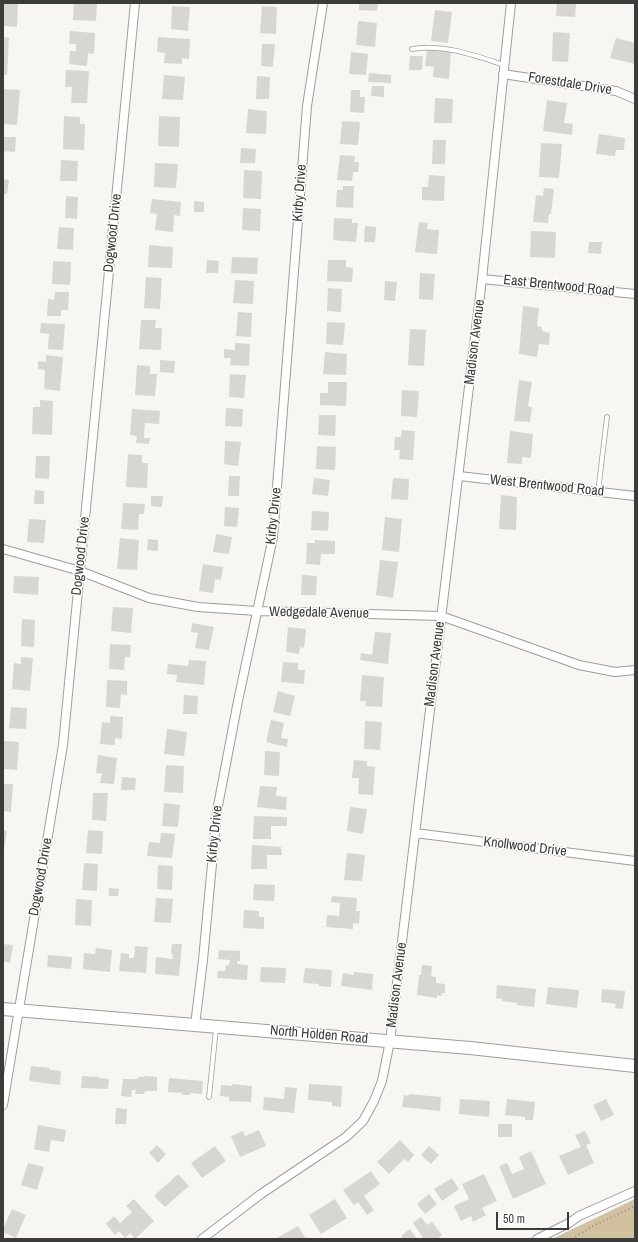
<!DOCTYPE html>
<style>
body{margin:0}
#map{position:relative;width:638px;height:1242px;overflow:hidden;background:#f8f6f2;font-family:"Archivo Narrow",sans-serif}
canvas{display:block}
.frame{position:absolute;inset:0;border:4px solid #3b3b39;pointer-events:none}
.scale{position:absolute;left:496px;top:1212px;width:73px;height:18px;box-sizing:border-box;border:2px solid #3b3b39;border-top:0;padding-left:5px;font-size:12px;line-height:14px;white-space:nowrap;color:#3b3b39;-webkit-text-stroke:3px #fff;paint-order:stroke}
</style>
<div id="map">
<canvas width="638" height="1242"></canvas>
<div class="frame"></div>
<div class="scale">50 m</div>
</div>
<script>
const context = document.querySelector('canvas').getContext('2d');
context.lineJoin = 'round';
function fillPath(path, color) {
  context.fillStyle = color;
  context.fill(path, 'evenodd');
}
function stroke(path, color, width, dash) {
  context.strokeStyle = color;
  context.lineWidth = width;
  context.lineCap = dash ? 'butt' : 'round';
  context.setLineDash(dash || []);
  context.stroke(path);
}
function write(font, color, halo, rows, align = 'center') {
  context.font = font + ' "Archivo Narrow",sans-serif';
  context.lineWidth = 3;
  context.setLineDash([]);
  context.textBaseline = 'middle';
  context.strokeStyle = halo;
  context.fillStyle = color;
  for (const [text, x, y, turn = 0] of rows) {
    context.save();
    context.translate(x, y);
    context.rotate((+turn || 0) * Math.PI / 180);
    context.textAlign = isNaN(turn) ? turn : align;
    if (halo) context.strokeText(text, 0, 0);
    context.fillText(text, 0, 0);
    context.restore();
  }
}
fillPath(new Path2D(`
 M635 1199V1239H552Z`), '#d2c19f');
fillPath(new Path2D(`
 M3 3H18L17 27 3 26 4 11H3Z
 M74 3H97L96 21 73 20Z
 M359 3H378L377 11 359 10Z
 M557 3H576L575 17 556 16Z
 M172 6 190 7 188 31 171 29Z
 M262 6 277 7 276 34 260 33Z
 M435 10 452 12 448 43 431 41Z
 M358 21 377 23 375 47 356 45Z
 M70 31 95 33 94 54 88 53 87 66 69 64 70 51H76V44H69Z
 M553 32 570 33 568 62 552 61Z
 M3 37 9 38 7 75H3Z
 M158 37 190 39 189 59 182 58V64L164 63 165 53 157 52Z
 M616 38 635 43V64L610 58Z
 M262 44H275L273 67 261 66Z
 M427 48 451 51 449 79 433 77 434 67 425 66Z
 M351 52 368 54 366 75 349 74Z
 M410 56H423L422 70H409Z
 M66 70 89 71 87 103H71L72 87H65Z
 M369 73 391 75V83L368 82Z
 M164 75 185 77 183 100 162 99Z
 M257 76 270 77 269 99H256Z
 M372 86H384V97L371 96Z
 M3 89 20 90 17 125 3 124Z
 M351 90H360V97H365L364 113 350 112Z
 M435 98 453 99 452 123H434Z
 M547 100 567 103 564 123 573 124 572 135 543 131Z
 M248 109 267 111 266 134 246 133Z
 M64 116 80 117V124H85L84 150 63 149Z
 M159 116 180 117 179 147 158 146Z
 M342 121 360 122 358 145 340 144Z
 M599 134 625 138 624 150H616L615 156 596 154Z
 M3 137H16L15 152 3 151Z
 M433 140H446L445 164H432Z
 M541 143 562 144 559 178 539 177Z
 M241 148 256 149 255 163H240Z
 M340 155 355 156 354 162H359L358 172H353L352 181 337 180Z
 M61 160 78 161 77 181H60Z
 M155 163 178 164 176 188 154 187Z
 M244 170 262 171 261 199 243 198Z
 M429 175 445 176 444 201 422 200V187H428Z
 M3 179 9 180 7 194H3Z
 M343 186H354L353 208 336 207 337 190H343Z
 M544 188 554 189 551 214H549L548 223 533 222 536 195 543 196Z
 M66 196 78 197 77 219 65 218Z
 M152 199 181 202 180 216 174 215 173 232 155 230 157 214 150 213Z
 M194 201 204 202V212H194Z
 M243 208 261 209 260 231 242 230Z
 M334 218 352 219V223H358L356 242 333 240Z
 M419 222 428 223 427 229 439 230 437 254 415 252Z
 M365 226 376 227 375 242H364Z
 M59 227 74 228 73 250 57 249Z
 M531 231 556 232 555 258 530 257Z
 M589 242H602L601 254 588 253Z
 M149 245 173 247 172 268 148 267Z
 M232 257 258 258 257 274 231 273Z
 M207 260 219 261 218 273H206Z
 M328 260H346V267L353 268 352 282 327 281Z
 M53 261 71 262 70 285 52 284Z
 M420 273 435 274 433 300 419 299Z
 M146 277 162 278 160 309 144 308Z
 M235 280 254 281 253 304 233 303Z
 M385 281 397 282 395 301 384 300Z
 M328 288 342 289 341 312 327 311Z
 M55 292H69L68 310H61V316H47L48 299 54 300Z
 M523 306 539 308 537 326 542 327V331L550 333 549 345 539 344 537 357 519 354Z
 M238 312 252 313 251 337 236 336Z
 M141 320H156L155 328H162L161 350 139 349Z
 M327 322 345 323 343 345 326 344Z
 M41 323 65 324 63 350 48 349 49 334 40 333Z
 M410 329 426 330 424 366 408 365Z
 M235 343 250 344 249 366 230 365 231 358H224V349L235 350Z
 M325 352 347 354 346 375 323 374Z
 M46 355 63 357 60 391 44 389 45 370 38 369V361L46 362Z
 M160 360 175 361 174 373 160 372Z
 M137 365 150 366V374H157L155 396 135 395Z
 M230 374 246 375 244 398 229 397Z
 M519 380 532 382 528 406 532 407 530 422 514 421Z
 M328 382H347L346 406 320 405V393H328Z
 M402 390 419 391 417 417 401 416Z
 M40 400 53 401 52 435 32 434 33 407H40Z
 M226 408 243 409 242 427 225 426Z
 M132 409 160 411 159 424 145 423 144 438H150L149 444 136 443 137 436 130 435Z
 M319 415H336L335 436 318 435Z
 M402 430 415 431 413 460 399 459 400 450H394L395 437H401Z
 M510 431 533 434 531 458 522 457V464L507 463Z
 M225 441 241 442 238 466 224 464Z
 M317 446 336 447 335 470 316 469Z
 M128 454 142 455V463H148L147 488 126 487Z
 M36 456H50L49 479 35 478Z
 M229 476H240L239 496H228Z
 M314 478 330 480 328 496 312 494Z
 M393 478 409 479 408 500 391 499Z
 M35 490 44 491V504H34Z
 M501 495 517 497 516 530 499 529Z
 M151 496H163L162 507 151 506Z
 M123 503 145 504 144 514H139L138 530 121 529Z
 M225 507 239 508 237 527 224 526Z
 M312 511 329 512 328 531 311 530Z
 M385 517 402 519 399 552 382 550Z
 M29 519 46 520 44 543 27 542Z
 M216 534 232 537 229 554 213 552Z
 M120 538 139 540 137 570 117 569Z
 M148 539 158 540V551L147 550Z
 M315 540 335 541V554H321L320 565 306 564 307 543H315Z
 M380 560 398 562 393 598 376 595Z
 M203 564 223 567 221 580 215 579 213 593 199 591Z
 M302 575 317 576 316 595H301Z
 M14 576 39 577 38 595 13 593Z
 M113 607 133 608 131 633 111 631Z
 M22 619 35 620 34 647 21 646Z
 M192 623 214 627 209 650 195 648 198 633 191 632Z
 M288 627 306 629 304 648 300 647 299 654 286 652Z
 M375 632 391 633 388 664 360 660 361 653 372 655Z
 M110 644 131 645 130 657H125L124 670 109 669Z
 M21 657 33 658 30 691 12 689 14 663 21 664Z
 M189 660 206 661 204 685 176 682 177 675 167 674 168 664 188 666Z
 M283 662 298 663V670H305L304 684 281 682Z
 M362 675 384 677 382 707 365 706 366 701H360Z
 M107 680 127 681V695L121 694 120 708 106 707Z
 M278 691 295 696 290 716 273 712Z
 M184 695 198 696 197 714H183Z
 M11 707 27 708 26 729 9 728Z
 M110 716 123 717 122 739 115 738V745L100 744 102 722 110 723Z
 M271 720 284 723 281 738 288 739 287 747 266 742Z
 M365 721 382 722 380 750 364 749Z
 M167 729 187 732 184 756 164 754Z
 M3 741 19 742 17 770 3 769Z
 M265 751 280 752 279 776 264 775Z
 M98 755 117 758 114 784 100 783 102 774 96 773Z
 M354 760 367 761V766L375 767 373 795 358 794 359 778H352Z
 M166 765 184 766 183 793 164 792Z
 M122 777 136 778 135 790H121Z
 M3 784H13L11 812 3 811Z
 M260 786 277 787 276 796 287 797 286 810 257 807Z
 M93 793H108L106 821 92 820Z
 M164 803 180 805 178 827 162 826Z
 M350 807 367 809 363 834 347 831Z
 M254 816 287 817V826H271V839H253Z
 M3 830 7 831 4 849H3Z
 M88 830 103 831 102 854 86 853Z
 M161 833 175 834 172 858 147 856 149 842 160 843Z
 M252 845 281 847 282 855H267V869H251Z
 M347 853 365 855 362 881 344 880Z
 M84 863 98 864 97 891 82 890Z
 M158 865 173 866 172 890 157 889Z
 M254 884 275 885 274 901 253 900Z
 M109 888 119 889 118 896H109Z
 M332 896 357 898 356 911H360L359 924 353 923V929L326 927 327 915 339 916 340 903 331 902Z
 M156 898 173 899 171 923 154 922Z
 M76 899 92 900 91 926 75 925Z
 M244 910 259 911V917H264V929L243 928Z
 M3 944 13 945 10 963 3 961Z
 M172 944H182L179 976 155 974 156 957 172 959 173 954H171Z
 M135 946 148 947 146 973 119 971 121 953 129 954V958H134Z
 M96 948 112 950 110 972 83 969 84 953 95 954Z
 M219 950 240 951V961H237V964L248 965 247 980 217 978 218 971H225L226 965H229L230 960 218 959Z
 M48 955 72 957 71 969 47 967Z
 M422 965 432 966 431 976 436 977V983L445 984V993H442L441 996 437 995V998L417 995 419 975H421Z
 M261 967 286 968 285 983 260 982Z
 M305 968 332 970 331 987 319 986V984L303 983Z
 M354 972 373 974 372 990 341 986 343 973 353 975Z
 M497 985 536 989 534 1007 517 1005V1003L502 1001V999L496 998Z
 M548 987 579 990 577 1008 546 1004Z
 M602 989 625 991 623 1009 615 1008 616 1004 601 1002Z
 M31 1066 50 1068V1070L61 1071 60 1085 29 1081Z
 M82 1076 99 1077V1078L109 1079 108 1089 81 1088Z
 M144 1076 157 1077V1091H145L144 1094H135L136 1090H132L131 1097 121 1096 123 1079H138V1077H144Z
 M169 1078 203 1081 202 1094 190 1093V1095H182V1093L168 1092Z
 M232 1084 252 1086 251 1102 229 1101V1097L220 1096 221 1085 232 1086Z
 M309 1084 342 1086 341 1107 332 1106V1102L308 1100Z
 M285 1087 297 1088 294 1113 263 1110 264 1097 284 1099Z
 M409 1094 441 1097 440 1111 402 1107 404 1095 408 1096Z
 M460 1099 490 1101 489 1117 459 1114Z
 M507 1099 535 1102 533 1120H525V1117L505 1115Z
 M606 1099 614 1115 601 1121 593 1105Z
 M116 1108 127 1109 126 1124H115Z
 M498 1124H512V1137H498Z
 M38 1125 66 1130 64 1142 51 1140 49 1152 34 1149Z
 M259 1130 266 1146 240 1157 231 1136 243 1131 245 1136Z
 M585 1131 591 1143 586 1145 594 1163 568 1175 559 1156 581 1147 575 1135Z
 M400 1140 414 1155 408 1162 404 1159 389 1174 377 1162Z
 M157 1145 166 1154 158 1163 149 1153Z
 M215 1146 226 1161 202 1178 191 1163Z
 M429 1146 439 1155 431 1164 421 1155Z
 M531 1151 546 1184 513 1199 499 1166 507 1163 512 1174 524 1169 519 1157Z
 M28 1163 44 1167 37 1190 21 1185Z
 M371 1171 380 1184 364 1196 374 1210 367 1215 358 1202 354 1205 343 1190Z
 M178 1174 189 1186 165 1207 154 1196Z
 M484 1174 497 1201 482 1208 486 1215 473 1222 471 1216 461 1221 454 1206 469 1199 462 1184Z
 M452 1178 459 1189 442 1201 434 1189Z
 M429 1194 437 1204 425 1214 417 1204Z
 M134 1199 154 1221 135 1239 130 1233 125 1238 119 1231 115 1235 106 1224 114 1216 120 1223 132 1212 126 1206Z
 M335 1199 347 1218 321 1234 309 1215Z
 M12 1209 26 1215 16 1238 3 1232V1229Z
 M421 1217 427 1225 432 1222 442 1235 437 1239H421L423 1238 413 1223Z
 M298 1226 306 1239H275Z
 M410 1229 417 1239H403L401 1236Z`), '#d8d6d2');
const service = new Path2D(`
 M412 49C444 44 474 55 504 65
 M598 492 607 417
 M209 1097 216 1029`);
const minor = new Path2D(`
 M503 74 616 91 635 99
 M482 279 635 294
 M459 476 635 496
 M3 549 80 571 149 598 198 607 257 611 441 616 579 665 615 672 635 670
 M415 833 635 861
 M195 1025 203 960 217 811 238 701 273 537 307 106 323 3
 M3 1105 63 745 135 3
 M202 1239 261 1194 346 1137 363 1121 374 1101 382 1081 390 1041 482 279 511 3
 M537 1239 569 1223 579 1216 635 1191`);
const secondary = new Path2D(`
 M3 1009 470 1048 635 1066`);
stroke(service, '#9f9d9a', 5.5);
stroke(minor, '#9f9d9a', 10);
stroke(secondary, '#9f9d9a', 14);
stroke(new Path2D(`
 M572 1239 589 1228 635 1206`), '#92918e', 2, [1, 3]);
stroke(service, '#fff', 4);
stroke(minor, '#fff', 8);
stroke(secondary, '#fff', 12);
write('14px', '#3b3b39', '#fff', [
 ["Forestdale Drive",570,84,9],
 ["Kirby Drive",300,193,-86],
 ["Dogwood Drive",113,233,-84],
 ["East Brentwood Road",559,286,6],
 ["Madison Avenue",475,342,-83],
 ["West Brentwood Road",547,486,6],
 ["Kirby Drive",274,516,-84],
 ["Dogwood Drive",81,556,-84],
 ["Wedgedale Avenue",319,613,1],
 ["Madison Avenue",435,664,-83],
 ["Kirby Drive",215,834,-84],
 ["Knollwood Drive",525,847,7],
 ["Dogwood Drive",41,877,-80],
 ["Madison Avenue",397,985,-83],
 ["North Holden Road",319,1035,5]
]);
</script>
